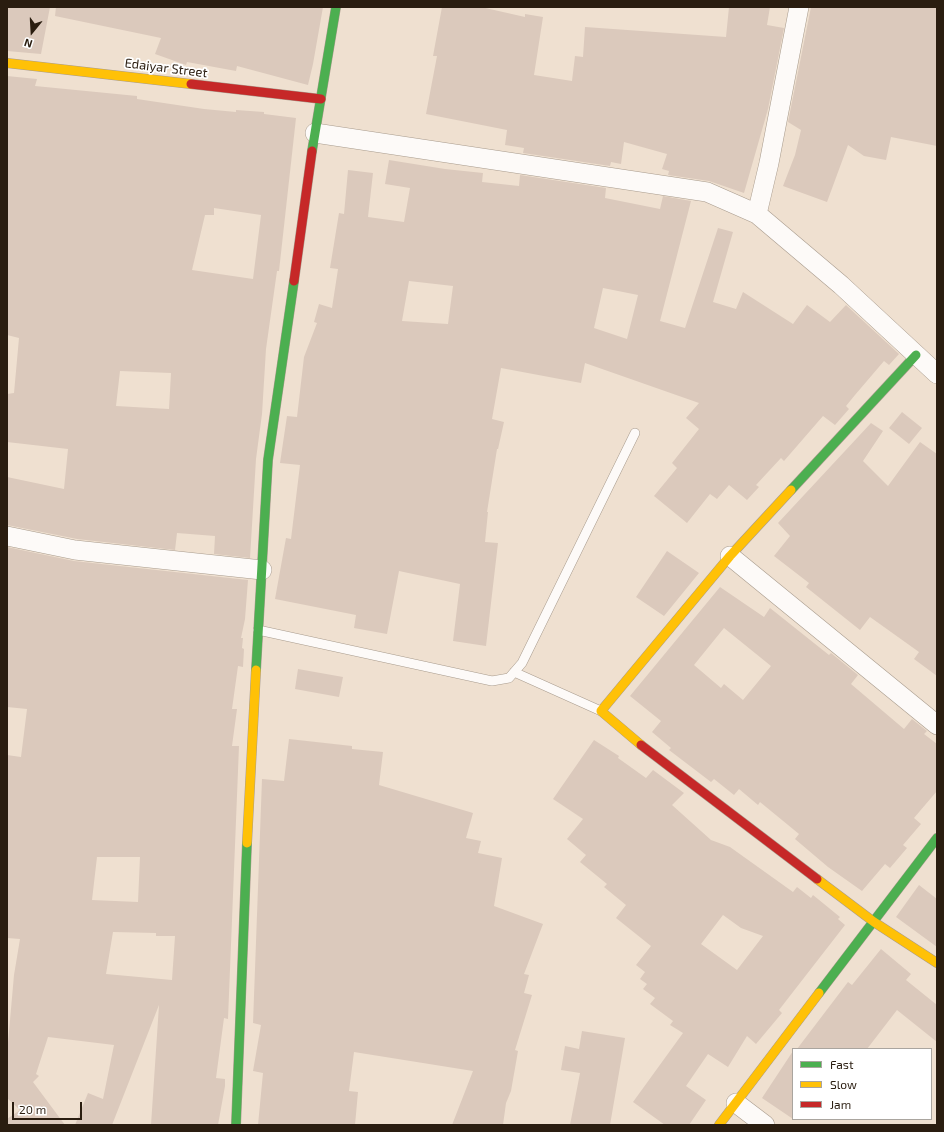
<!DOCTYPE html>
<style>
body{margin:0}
#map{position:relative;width:944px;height:1132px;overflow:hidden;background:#efe0d0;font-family:"Exo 2",sans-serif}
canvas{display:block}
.frame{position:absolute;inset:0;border:8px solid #2a1d10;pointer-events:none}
.legend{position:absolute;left:792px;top:1048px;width:140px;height:72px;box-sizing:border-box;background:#fff;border:1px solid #aaa59f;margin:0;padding:5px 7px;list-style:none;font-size:12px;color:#2a1d10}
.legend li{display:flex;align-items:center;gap:8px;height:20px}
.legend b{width:20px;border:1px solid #aaa59f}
.north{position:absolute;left:12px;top:12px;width:40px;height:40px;-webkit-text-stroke:3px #fff;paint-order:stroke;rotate:198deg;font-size:11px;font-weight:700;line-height:16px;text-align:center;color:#2a1d10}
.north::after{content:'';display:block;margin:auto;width:14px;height:18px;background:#2a1d10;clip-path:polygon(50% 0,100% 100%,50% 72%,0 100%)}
.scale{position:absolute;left:12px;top:1102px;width:70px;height:18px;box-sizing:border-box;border:2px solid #2a1d10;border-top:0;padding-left:5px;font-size:12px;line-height:14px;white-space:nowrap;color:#2a1d10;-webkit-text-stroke:3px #fff;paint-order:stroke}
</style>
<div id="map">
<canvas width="944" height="1132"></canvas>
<div class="frame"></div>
<ul class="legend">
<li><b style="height:5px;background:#4caf50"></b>Fast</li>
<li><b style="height:5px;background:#ffc107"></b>Slow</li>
<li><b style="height:5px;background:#c62828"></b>Jam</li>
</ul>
<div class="north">N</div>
<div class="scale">20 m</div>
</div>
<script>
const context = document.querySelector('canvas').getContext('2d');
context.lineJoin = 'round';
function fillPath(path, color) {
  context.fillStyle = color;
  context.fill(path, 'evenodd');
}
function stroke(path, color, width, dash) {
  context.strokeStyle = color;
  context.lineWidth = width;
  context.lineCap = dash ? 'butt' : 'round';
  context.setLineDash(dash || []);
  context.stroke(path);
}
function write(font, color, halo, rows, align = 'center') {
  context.font = font + ' "Exo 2",sans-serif';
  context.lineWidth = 3.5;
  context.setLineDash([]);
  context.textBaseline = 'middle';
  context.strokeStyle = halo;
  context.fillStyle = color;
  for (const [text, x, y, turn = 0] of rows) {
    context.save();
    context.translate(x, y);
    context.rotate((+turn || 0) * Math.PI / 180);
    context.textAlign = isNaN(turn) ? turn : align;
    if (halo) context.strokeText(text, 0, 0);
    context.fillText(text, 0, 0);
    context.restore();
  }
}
fillPath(new Path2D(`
 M7 7H50L41 54 7 51Z
 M56 7H323L313 64 308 85 237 66 236 71 187 62 186 65 155 54 161 38 55 16Z
 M442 7H481L525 17V14L543 17 534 75 572 81 575 56 583 57 585 27 726 37 729 7H770L767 25 784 28 768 109 744 193 709 181 668 175 669 171 662 169 667 154 624 142 621 164 611 162 610 166 523 153 524 148 505 145 507 130 426 114 437 56H433Z
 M811 7H937V146L891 137 886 160 864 156 848 145 827 202 783 186 795 155 801 130 788 122Z
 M7 76 37 79 35 86 137 96V99L204 109 236 112V110L264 112V114L296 118 279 271H277L266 349 262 414 256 459 250 558 214 554 215 536 177 533 175 550 77 539 7 525V477L64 489 68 449 7 442V394L14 393 19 338 7 335ZM214 208 261 215 253 279 192 270 205 215H214ZM120 371 171 373 169 409 116 406Z
 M389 160 445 169 483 173 482 182 519 186 520 175 606 188 605 198 660 209 663 196 691 201 660 321 685 328 718 228 733 232 713 302 736 309 743 292 793 324 807 305 830 322 846 305 899 354 889 365 884 361 855 395 846 406 849 409 835 425 823 416 784 461 781 458 756 485 759 487 747 500 729 485 717 499 710 494 687 523 654 496 677 468 672 463 699 429 686 418 699 403 585 363 581 383 501 368 492 419 504 422 498 449H497L487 512H488L485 542 498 543 486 646 453 641 460 584 399 571 387 634 354 628 356 615 275 599 286 538 291 539 300 465 280 463 287 416 297 417 304 357 317 323 314 322 319 304 332 308 338 269 330 268 339 213 344 214 348 170 373 173 368 217 404 222 410 188 385 184ZM409 281 453 286 448 324 402 321ZM603 288 638 295 627 339 594 328Z
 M902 412 922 428 909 444 889 428Z
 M871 423 883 431 863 461 888 486 920 442 937 454V676L914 659 919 652 870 617 860 630 806 587 809 583 774 556 790 536 778 523Z
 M7 547 74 561 248 580 245 619 241 638H243L242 648 244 649 243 667 238 666 232 709H237L232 746H239L228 1019 224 1018 216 1078 225 1079V1086L218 1125H151L159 1005 112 1125H75L88 1093 103 1099 114 1045 48 1037 36 1074 39 1076 33 1082 65 1125H7V1119L20 1110 7 1098V1054L14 975 20 939 7 938V755L21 757 27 709 7 707ZM97 857H140L138 902 92 900ZM113 932 156 933V936H175L172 980 106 974Z
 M667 551 699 573 664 616 636 597Z
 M720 587 764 617 770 608 829 655 831 653 858 675 851 684 904 729 912 719 927 731 924 734 937 744V791L914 818 921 824 903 845 907 848 890 868 885 864 862 891 828 867 795 839 799 834 760 802 758 805 739 789 734 795 714 779 711 782 669 750 671 748 652 732 661 721 630 696ZM724 628 771 666 743 700 724 684 721 688 694 665Z
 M298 669 343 677 339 697 295 689Z
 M289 739 352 746V749L383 752 379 785 473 813 466 838 481 841 478 853 502 858 494 906 543 924 524 974 529 975 524 993 532 995 515 1050 518 1051 511 1091 506 1103 503 1125H452L473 1071 354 1052 349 1091 358 1092 355 1125H258L263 1073 253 1071 261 1025 253 1023 262 779 284 781Z
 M594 740 619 756 618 758 646 778 653 770 684 793 672 805 711 840 730 847 793 892 797 887 811 898 813 895 840 917 838 919 845 925 779 1010 782 1013 756 1044 747 1036 728 1067 708 1054 686 1086 706 1100 689 1125H665L633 1102 683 1033 670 1025 673 1021 650 1004 655 998 643 989 647 984 640 979 645 972 636 965 651 946 616 918 626 905 604 887 607 884 580 862 586 855 567 839 583 819 553 799ZM723 915 741 928 763 936 737 970 701 944Z
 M919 885 937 899V947L896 917Z
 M881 949 911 974 906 980 937 1005V1042L897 1010 867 1049H797L848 982 852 985Z
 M582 1031 625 1038 610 1125H570L580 1073 561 1070 565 1046 579 1049Z
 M793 1051V1119L762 1098Z`), '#dbc9bc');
const lane = new Path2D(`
 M258 630 492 681 509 678 522 663 635 433
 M514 672 601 711`);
const street = new Path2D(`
 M315 133 707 192 757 214 841 285 937 374
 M757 214 769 163 799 7
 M7 536 75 550 262 570
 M730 556 937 725
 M736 1103 765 1125`);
const fast = new Path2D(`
 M312 151 336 7
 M791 490 916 355
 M256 670 268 460 294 281
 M819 993 937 838
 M236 1125 247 843`);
const slow = new Path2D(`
 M7 63 191 84
 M641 745 601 711 730 556 791 490
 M247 843 256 670
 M817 879 874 922 937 963
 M719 1125 819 993`);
const jam = new Path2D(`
 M191 84 321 99
 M294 281 312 151
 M641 745 817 879`);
stroke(lane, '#a89b8d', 10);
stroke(street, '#a89b8d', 20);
stroke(fast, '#a89b8d', 10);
stroke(slow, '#a89b8d', 10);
stroke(jam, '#a89b8d', 10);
stroke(lane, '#fdfaf8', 9);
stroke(street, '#fdfaf8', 19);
stroke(fast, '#4caf50', 9);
stroke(slow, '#ffc107', 9);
stroke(jam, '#c62828', 9);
write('13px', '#2a1d10', '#fff', [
 ["Edaiyar Street",166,68,7]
]);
</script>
